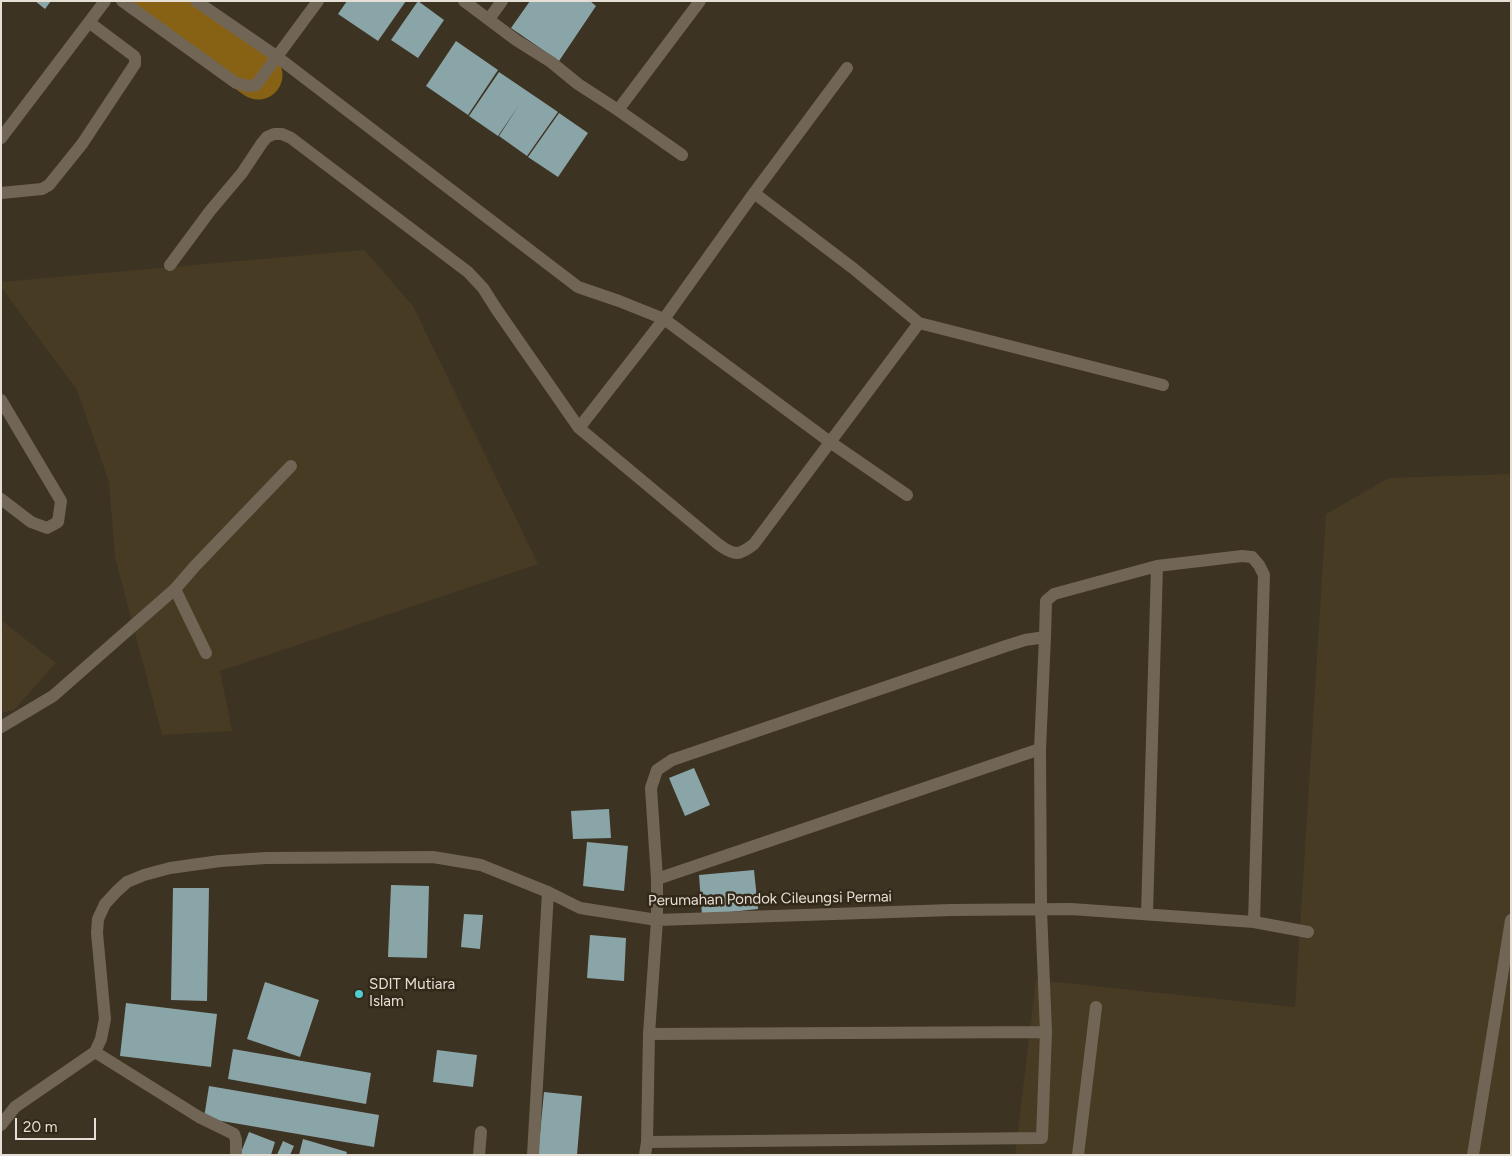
<!DOCTYPE html>
<style>
body{margin:0}
#map{position:relative;width:1512px;height:1156px;overflow:hidden;background:#3d3323;font-family:Figtree,sans-serif}
canvas{display:block}
.frame{position:absolute;inset:0;border:2px solid #e6dfd6;pointer-events:none}
.scale{position:absolute;left:15px;top:1118px;width:81px;height:22px;box-sizing:border-box;border:2px solid #e6dfd6;border-top:0;padding-left:6px;font-size:15px;line-height:18px;white-space:nowrap;color:#e6dfd6;-webkit-text-stroke:4px #322919;paint-order:stroke}
</style>
<div id="map">
<canvas width="1512" height="1156"></canvas>
<div class="frame"></div>
<div class="scale">20 m</div>
</div>
<script>
const context = document.querySelector('canvas').getContext('2d');
context.lineJoin = 'round';
function fillPath(path, color) {
  context.fillStyle = color;
  context.fill(path, 'evenodd');
}
function stroke(path, color, width, dash) {
  context.strokeStyle = color;
  context.lineWidth = width;
  context.lineCap = dash ? 'butt' : 'round';
  context.setLineDash(dash || []);
  context.stroke(path);
}
function write(font, color, halo, rows, align = 'center') {
  context.font = font + ' Figtree,sans-serif';
  context.lineWidth = 5;
  context.setLineDash([]);
  context.textBaseline = 'middle';
  context.strokeStyle = halo;
  context.fillStyle = color;
  for (const [text, x, y, turn = 0] of rows) {
    context.save();
    context.translate(x, y);
    context.rotate((+turn || 0) * Math.PI / 180);
    context.textAlign = isNaN(turn) ? turn : align;
    if (halo) context.strokeText(text, 0, 0);
    context.fillText(text, 0, 0);
    context.restore();
  }
}
fillPath(new Path2D(`
 M364 250 413 306 538 564 220 671 232 731 162 735 115 557 109 482 77 390 1 287V282Z
 M1511 474V1155H1015L1036 980 1295 1007 1326 514 1389 478Z
 M1 620 56 663 14 710 1 713Z`), '#483b24');
stroke(new Path2D(`
 M156 1 258 75`), '#886214', 49);
fillPath(new Path2D(`
 M35 1H51L45 9Z
 M347 1H406L378 41 338 14Z
 M418 1 444 20 418 58 391 40Z
 M530 1H590L596 6 559 61 511 28Z
 M456 41 498 70 468 115 426 86Z
 M499 72 558 112 527 156 499 136 519 105 498 136 469 116Z
 M559 113 588 133 558 177 528 157Z
 M694 768 710 805 685 816 669 778Z
 M609 809 611 838 573 839 571 811Z
 M587 842 628 846 624 891 583 886Z
 M754 870 758 909 702 915 699 875Z
 M391 885 429 886 427 958 388 957Z
 M173 888H209L207 1001 171 1000Z
 M464 914 483 915 480 949 461 947Z
 M590 935 626 938 624 981 587 978Z
 M265 982 319 1000 300 1057 247 1039Z
 M126 1003 217 1014 211 1067 120 1056Z
 M233 1049 371 1073 366 1104 228 1079Z
 M437 1050 477 1055 473 1087 433 1082Z
 M209 1086 379 1115 374 1147 204 1118Z
 M544 1092 582 1096 577 1155H538Z
 M249 1132 275 1142 271 1155H240Z
 M303 1139 347 1152 346 1155H299Z
 M283 1141 294 1146 290 1155H277Z`), '#8aa5a7');
stroke(new Path2D(`
 M175 589 195 566 291 466
 M1078 1155 1096 1007
 M1473 1155 1511 920`), '#716655', 12);
stroke(new Path2D(`
 M122 1 236 83 248 86 256 85 318 1
 M196 1 276 56 578 287 619 301 664 319 830 442 907 495
 M464 1 516 40 551 62 578 84 618 110 682 155
 M489 19 502 1
 M618 110 700 1
 M1 138 105 1
 M1 193 42 189 49 185 82 144 135 64V58L134 56 90 23
 M754 193 847 68
 M170 265 210 211 242 173 262 143 267 137 274 134H282L291 138 468 272 483 288 497 310 579 428 718 544C734 556 739 556 754 544L919 323 1163 385
 M1 400 61 501 58 522 47 528 31 522 1 499
 M579 428 664 319 754 193 854 269 919 323
 M1 727 53 696 175 589 206 653
 M657 879 1040 749
 M1147 914 1157 566
 M649 1034 1046 1032
 M95 1052 199 1117 234 1134 236 1140V1155
 M1 1125 15 1107 95 1052 101 1039 105 1019 97 933 98 919 105 904 117 891 127 882 144 875 170 868 220 861 266 858 433 857 481 865 548 892 580 908 657 920 951 910 1071 909 1254 922 1308 932
 M647 1142 1042 1138 1046 1032 1041 910 1040 749 1045 637
 M479 1155 481 1132
 M533 1155 548 892
 M645 1155 647 1142 649 1034 657 920V879L651 788 657 770 672 760 1006 646 1025 640 1045 637 1046 601 1054 594 1157 566 1242 556 1252 557 1259 565 1264 575 1254 922`), '#716655', 12);
for (const [x, y, r, color] of [
 [359,994,5,"#51ccd3"]
]) {
  const dot = new Path2D();
  dot.arc(x, y, r, 0, 2 * Math.PI);
  context.fillStyle = color;
  context.fill(dot);
  stroke(dot, '#322919', 2);
}
write('15px', '#e6dfd6', '#322919', [
 ["Perumahan Pondok Cileungsi Permai",770,899,-1]
]);
write('15px', '#e6dfd6', '#322919', [
 ["SDIT Mutiara",369,985],
 ["Islam",369,1002]
], 'left');
</script>
